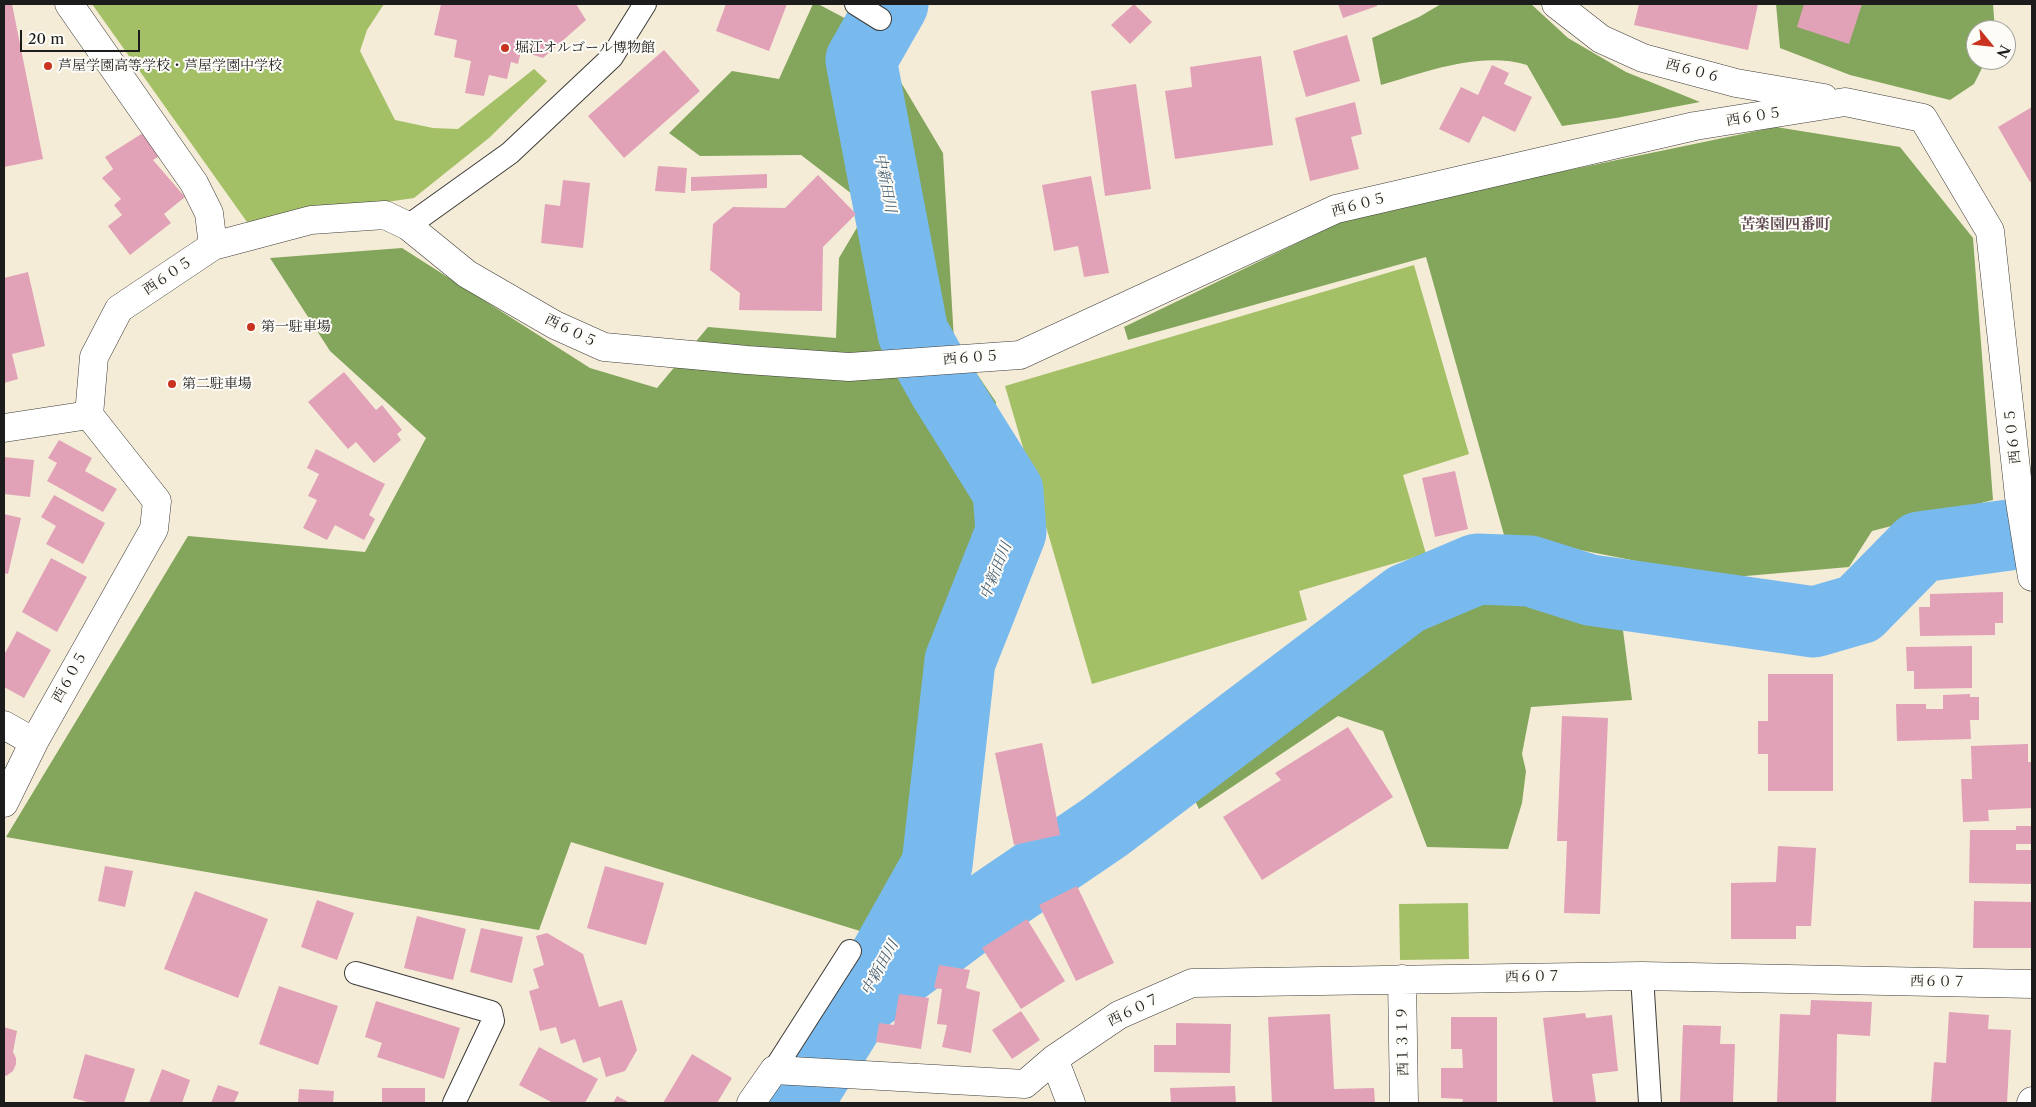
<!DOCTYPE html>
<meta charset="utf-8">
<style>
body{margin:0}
#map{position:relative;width:2036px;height:1107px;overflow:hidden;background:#f5ecd7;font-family:"Libre Caslon Text",serif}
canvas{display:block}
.frame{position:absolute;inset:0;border:5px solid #1c1c1c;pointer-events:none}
.north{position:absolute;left:1966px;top:20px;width:50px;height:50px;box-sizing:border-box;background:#fdfcf7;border:1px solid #a3a29f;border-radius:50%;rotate:118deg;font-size:14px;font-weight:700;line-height:20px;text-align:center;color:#1c1c1c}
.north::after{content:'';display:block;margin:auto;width:18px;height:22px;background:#c8321e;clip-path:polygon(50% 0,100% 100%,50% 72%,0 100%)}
.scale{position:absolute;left:20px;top:30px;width:120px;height:22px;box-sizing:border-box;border:2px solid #1c1c1c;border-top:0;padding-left:6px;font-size:15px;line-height:18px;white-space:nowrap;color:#1c1c1c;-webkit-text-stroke:4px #fdfcf7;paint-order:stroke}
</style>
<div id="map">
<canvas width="2036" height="1107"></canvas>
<div class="frame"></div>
<div class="north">N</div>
<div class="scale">20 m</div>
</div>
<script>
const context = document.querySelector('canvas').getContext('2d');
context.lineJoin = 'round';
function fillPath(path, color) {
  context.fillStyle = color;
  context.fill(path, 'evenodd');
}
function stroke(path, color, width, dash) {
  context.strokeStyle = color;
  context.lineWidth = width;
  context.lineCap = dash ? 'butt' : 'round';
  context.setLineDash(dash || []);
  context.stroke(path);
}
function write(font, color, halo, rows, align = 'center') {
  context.font = font + ' "Libre Caslon Text","Noto Serif JP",serif';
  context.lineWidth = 4;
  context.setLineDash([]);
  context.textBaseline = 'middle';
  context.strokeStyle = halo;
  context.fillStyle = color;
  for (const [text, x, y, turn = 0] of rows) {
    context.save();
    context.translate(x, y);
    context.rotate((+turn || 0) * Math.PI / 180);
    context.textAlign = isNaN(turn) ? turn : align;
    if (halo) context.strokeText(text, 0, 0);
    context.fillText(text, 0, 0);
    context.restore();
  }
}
fillPath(new Path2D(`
 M92 4H384L367 30 360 51 395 120 433 128 458 129 534 69 547 81 489 138 414 198 247 222Z
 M1414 265 1469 454 1403 475 1426 554 1299 591 1307 620 1092 684 1005 386Z
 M1468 903 1469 959 1400 960 1399 904Z`), '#a4c067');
fillPath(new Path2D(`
 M813 4H818L871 32 943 153 954 340 996 402 976 644 970 803 860 931 571 842 539 930 6 837 188 536 365 552 426 438 330 351 270 258 402 248 590 368 657 388 708 327 836 338 839 258 869 207 801 155 700 156 669 133 732 71 779 79Z
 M1441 4H1531L1568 38 1626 72 1700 102 1616 118 1562 126 1527 65C1479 51 1427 72 1381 85L1372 38 1419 17Z
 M1776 4H1993L1995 30H1976V60H1986L1974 84 1950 100 1850 75 1780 48Z
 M1776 127 1900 147 1973 238 1993 500 1872 531 1849 567 1723 578 1504 535 1426 257 1128 340 1124 327 1357 214Z
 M1474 584 1620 607 1632 700 1531 707 1522 754 1526 771 1522 803 1508 849 1427 847 1383 731 1338 716 1199 809 1187 784 1391 622Z`), '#83a65c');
stroke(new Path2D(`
 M860 1002 980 912 1105 827 1406 599 1477 569 1530 571 1590 590 1814 622 1859 609 1920 547 2032 532
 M797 1103 860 1002 937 865 960 661 1011 532 1008 491 945 390 913 333 861 60 893 4`), '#79baee', 71);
fillPath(new Path2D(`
 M4 4H12L43 159 4 167Z
 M441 4H576L586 20 543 58 521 51 518 64 511 62 507 79 489 75 484 96 465 93 471 61 454 57 457 40 434 35Z
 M726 4H787L769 51 716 31Z
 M1134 4 1152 22 1130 44 1111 25Z
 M1338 4H1377V6L1343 18Z
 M1639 4H1758L1748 50 1634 25Z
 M1804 4H1862L1849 44 1797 27Z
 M1347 35 1360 81 1306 97 1293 51Z
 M664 50 700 91 624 158 588 116Z
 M1261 56 1273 145 1175 159 1165 91 1192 87 1190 67Z
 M1492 65 1509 73 1504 84 1532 97 1515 132 1483 116 1469 143 1439 129 1461 87 1478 95Z
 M1136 84 1151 189 1105 196 1091 91Z
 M1355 102 1362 134 1351 137 1359 169 1310 181 1295 118Z
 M2032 107V181L2030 182 1998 127Z
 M146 131 161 155 153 160 185 197 164 214 171 223 130 255 108 226 122 215 114 205 121 199 102 178 113 169 105 157Z
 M658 166 687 168 685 193 655 191Z
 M767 174V188L691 191V177Z
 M818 175 856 214 823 247 822 311 739 310 740 293 710 270 713 224 733 207 785 208Z
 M1091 176 1109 273 1084 277 1078 246 1054 251 1042 185Z
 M563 180 590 183 583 248 541 243 545 204 560 206Z
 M28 272 45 346 12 354 18 379 4 383V278Z
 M344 372 376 410 382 405 402 430 397 434 401 440 374 463 356 442 348 449 308 402Z
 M59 440 92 458 85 471 117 489 103 512 47 481 57 463 48 458Z
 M316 449 385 484 369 515 375 519 364 540 335 525 327 540 303 528 317 500 308 496 319 474 307 468Z
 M4 457 34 460 30 497 4 494Z
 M1455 471 1468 529 1435 537 1422 478Z
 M54 495 105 523 83 564 46 544 56 526 41 517Z
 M4 514 21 518 8 574 4 573Z
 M51 558 87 577 57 632 22 612Z
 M2003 592V623H1995V635L1920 636 1919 607H1930V594Z
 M17 631 51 650 24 698 4 687V655Z
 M1972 646V688L1914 689V671H1907L1906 647Z
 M1768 674H1833V791H1768V754H1758V721H1768Z
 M1970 694V697H1979V720H1970L1971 739 1897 741 1896 704H1926V709H1943V695Z
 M1562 716 1608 718 1600 914 1564 913 1567 841H1557Z
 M1348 727 1393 797 1262 880 1223 817 1281 780 1275 773Z
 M1042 743 1060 835 1014 845 995 753Z
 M2028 744V762H2032V808L1988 810 1989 821 1963 822 1961 779H1972L1971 746Z
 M2016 826H2032V844H2016V850H2032V884L1969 883 1970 830H2016Z
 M1778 846 1816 848 1811 926H1796V939H1731V883L1776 882Z
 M105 866 133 871 125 907 98 901Z
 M605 866 664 883 646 945 587 928Z
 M1077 886 1114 963 1076 981 1039 905Z
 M195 891 268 919 238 998 164 969Z
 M317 900 354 913 337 960 301 947Z
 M1974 901 2032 902V948H1973Z
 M417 916 466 929 453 980 404 968Z
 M1027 919 1065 981 1021 1009 982 948Z
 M481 928 523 937 512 983 470 972Z
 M547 933 583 954 599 1007 622 1000 637 1050 625 1071 606 1077 600 1057 583 1063 575 1039 561 1044 556 1027 540 1031 529 991 539 988 533 969 544 965 536 936Z
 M939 965 970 970 966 988 980 992 971 1053 942 1047 947 1025 937 1024 942 989 934 988Z
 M279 986 338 1006 318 1065 259 1044Z
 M899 994 929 998 921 1049 876 1042 879 1023 894 1025Z
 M1811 1000 1872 1002 1870 1036 1837 1034 1836 1103H1777L1780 1014 1810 1015Z
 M376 1001 460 1028 444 1079 377 1057 382 1043 365 1037Z
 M1021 1011 1040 1040 1012 1059 992 1030Z
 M1949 1012 1989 1015 1988 1029 2011 1030 2007 1103H1931L1934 1062 1946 1063Z
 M1585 1013 1586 1018 1612 1015 1618 1071 1592 1074 1596 1102 1553 1103 1543 1018Z
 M1330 1014 1334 1089 1374 1088 1375 1103H1272L1268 1017Z
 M1451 1017H1497V1103H1462L1463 1099 1441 1098V1068H1463L1462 1049H1451Z
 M1176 1023 1231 1024 1230 1073 1154 1072V1045H1176Z
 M1683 1025 1721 1026 1720 1044H1735L1733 1103H1680Z
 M4 1027 17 1031 13 1052 16 1058V1064L13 1071 6 1076 4 1075Z
 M539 1047 598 1079 585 1103H553L519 1085Z
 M85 1054 135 1069 124 1103H91L73 1098Z
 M692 1054 732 1078 717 1103H663Z
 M162 1069 190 1080 182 1103H149Z
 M218 1085 239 1092 234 1103H211Z
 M1235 1086 1236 1103H1171L1170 1088Z
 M382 1088H425V1103H382Z
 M299 1089 334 1091 333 1103H298Z
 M617 1096 630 1103H613Z`), '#e1a2b8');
const lane = new Path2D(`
 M856 4 880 19
 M408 226 510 153 612 57 645 4
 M356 973 491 1012 493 1021 454 1103
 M1642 976 1650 1103
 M774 1070 850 951`);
const street = new Path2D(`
 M69 4 194 183 209 213 213 246
 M1556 4 1601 39 1643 58 1736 83 1824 98
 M4 428 89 415
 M4 725 34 742
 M4 803 34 742 154 529 157 501 89 415 94 357 119 309 213 246 311 220 385 215 408 226 467 274 555 325 604 347 747 360 849 367 1020 355 1336 209 1695 126 1845 102 1923 118 1990 231 2019 496 2032 577
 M1402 979 1404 1103
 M1054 1059 1071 1103
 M751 1103 774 1070 1025 1084 1054 1059 1119 1015 1192 983 1642 976 2032 984
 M2031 1103 2032 1101`);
stroke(lane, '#3d3b38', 24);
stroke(street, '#3d3b38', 29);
stroke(lane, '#fff', 22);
stroke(street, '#fff', 28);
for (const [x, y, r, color] of [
 [505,48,5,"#c8321e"],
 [48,66,5,"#c8321e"],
 [251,327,5,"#c8321e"],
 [172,384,5,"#c8321e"]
]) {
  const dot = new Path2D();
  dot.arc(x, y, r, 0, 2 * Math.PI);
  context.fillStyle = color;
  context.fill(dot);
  stroke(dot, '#fdfcf7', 2);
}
write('14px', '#1c1c1c', '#fdfcf7', [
 ["堀江オルゴール博物館",515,48],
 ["芦屋学園高等学校・芦屋学園中学校",58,66],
 ["第一駐車場",261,327],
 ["第二駐車場",182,384]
], 'left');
write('14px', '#1c1c1c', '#fdfcf7', [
 ["西６０６",1693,71,15],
 ["西６０５",1754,117,-9],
 ["西６０５",1359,205,-15],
 ["西６０５",168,276,-34],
 ["西６０５",571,331,26],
 ["西６０５",971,358,-4],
 ["西６０５",2013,436,-96],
 ["西６０５",70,677,-61],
 ["西６０７",1533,977,-1],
 ["西６０７",1938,982,1],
 ["西６０７",1134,1010,-26],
 ["西１３１９",1403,1041,-91]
]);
write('italic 15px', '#415b70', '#fdfcf7', [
 ["中新田川",885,183,79],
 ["中新田川",996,571,-68],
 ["中新田川",880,968,-61]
]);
write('bold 15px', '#614b53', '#fdfcf7', [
 ["苦楽園四番町",1785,225]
]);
</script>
